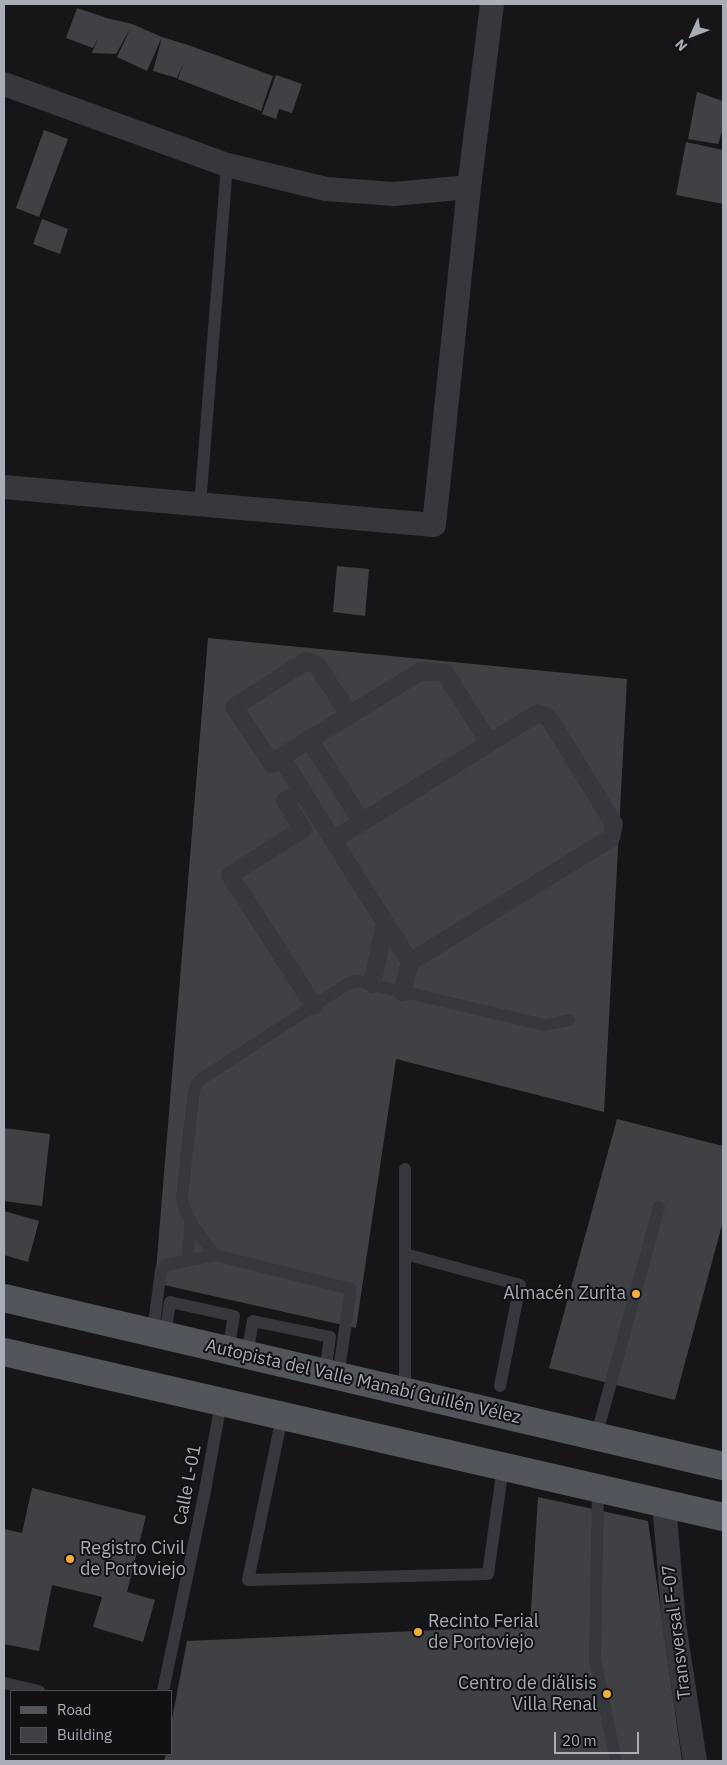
<!DOCTYPE html>
<meta charset="utf-8">
<style>
body{margin:0}
#map{position:relative;width:727px;height:1765px;overflow:hidden;background:#161618;font-family:"IBM Plex Sans",sans-serif}
canvas{display:block}
.frame{position:absolute;inset:0;border:5px solid #a8adb8;pointer-events:none}
.legend{position:absolute;left:10px;top:1690px;width:162px;height:65px;box-sizing:border-box;background:#111113;border:1px solid #4d4f55;margin:0;padding:6px 9px;list-style:none;font-size:15px;color:#a8adb8}
.legend li{display:flex;align-items:center;gap:10px;height:25px}
.legend b{width:25px;border:1px solid #4d4f55}
.north{position:absolute;left:667px;top:10px;width:50px;height:50px;-webkit-text-stroke:4px #111113;paint-order:stroke;rotate:227deg;font-size:14px;font-weight:700;line-height:20px;text-align:center;color:#a8adb8}
.north::after{content:'';display:block;margin:auto;width:18px;height:22px;background:#a8adb8;clip-path:polygon(50% 0,100% 100%,50% 72%,0 100%)}
.scale{position:absolute;left:554px;top:1732px;width:85px;height:22px;box-sizing:border-box;border:2px solid #a8adb8;border-top:0;padding-left:6px;font-size:15px;line-height:18px;white-space:nowrap;color:#a8adb8;-webkit-text-stroke:4px #111113;paint-order:stroke}
</style>
<div id="map">
<canvas width="727" height="1765"></canvas>
<div class="frame"></div>
<ul class="legend">
<li><b style="height:6px;background:#53555c"></b>Road</li>
<li><b style="height:14px;background:#404145"></b>Building</li>
</ul>
<div class="north">N</div>
<div class="scale">20 m</div>
</div>
<script>
const context = document.querySelector('canvas').getContext('2d');
context.lineJoin = 'round';
function fillPath(path, color) {
  context.fillStyle = color;
  context.fill(path, 'evenodd');
}
function stroke(path, color, width, dash) {
  context.strokeStyle = color;
  context.lineWidth = width;
  context.lineCap = dash ? 'butt' : 'round';
  context.setLineDash(dash || []);
  context.stroke(path);
}
function write(font, color, halo, rows, align = 'center') {
  context.font = font + ' "IBM Plex Sans",sans-serif';
  context.lineWidth = 4;
  context.setLineDash([]);
  context.textBaseline = 'middle';
  context.strokeStyle = halo;
  context.fillStyle = color;
  for (const [text, x, y, turn = 0] of rows) {
    context.save();
    context.translate(x, y);
    context.rotate((+turn || 0) * Math.PI / 180);
    context.textAlign = isNaN(turn) ? turn : align;
    if (halo) context.strokeText(text, 0, 0);
    context.fillText(text, 0, 0);
    context.restore();
  }
}
fillPath(new Path2D(`
 M77 8 107 18 132 24 162 37 147 71 117 57 131 27 116 54 92 53 98 38 93 48 66 38Z
 M162 37 191 46 273 76 261 111 178 79 183 64 177 78 153 71Z
 M276 75 302 84 292 113 279 109 276 119 262 114Z
 M697 92 723 101V129L718 144 688 139Z
 M44 130 68 139 39 217 16 208Z
 M686 142 723 150V204L676 195Z
 M42 219 68 229 60 254 33 244Z
 M337 566 369 569 365 616 333 612Z
 M208 638 627 679 604 1112 396 1059 356 1328 155 1283Z
 M617 1119 723 1146V1221L675 1400 549 1368Z
 M4 1128 50 1134 42 1206 4 1201Z
 M4 1211 39 1221 28 1262 4 1255Z
 M32 1488 146 1516 127 1592 155 1600 143 1642 93 1627 102 1597 52 1585 39 1651 4 1644V1529L22 1533Z
 M538 1497 648 1521 682 1761H164L166 1754H171V1724L187 1641 530 1626Z`), '#404145');
stroke(new Path2D(`
 M200 505 227 165
 M405 1169V1254L520 1285 500 1386
 M187 1261 191 1220
 M153 1332 161 1270 166 1265 215 1255
 M165 1335 170 1302 234 1316 228 1350
 M247 1354 253 1321 330 1337 325 1373
 M338 1376 351 1289 215 1255C203 1238 183 1218 182 1196L194 1091 197 1083 203 1078 347 984 357 981 545 1025 569 1020
 M405 1391V1254
 M282 1417 248 1580 488 1574 503 1467
 M596 1437 659 1207
 M598 1488 595 1659 616 1761
 M4 1683 39 1691
 M163 1691 204 1496 221 1403`), '#37383d', 12);
stroke(new Path2D(`
 M309 739 362 822
 M281 757 272 764 234 707 306 661 317 665 349 714
 M302 791 285 801 303 829 230 875 314 1006
 M333 840 410 962
 M372 984 385 924
 M402 992 410 962 611 838 614 824 549 718 538 713 333 840 281 757 421 671 445 673 489 742`), '#37383d', 18);
stroke(new Path2D(`
 M4 84 227 165 326 189 394 194 469 187 492 4
 M4 487 434 525 469 187
 M664 1503 674 1624 695 1761`), '#37383d', 24);
stroke(new Path2D(`
 M4 1298 723 1466
 M4 1352 723 1517`), '#53555c', 28);
for (const [x, y, r, color] of [
 [636,1294,5,"#f2b134"],
 [70,1559,5,"#f2b134"],
 [418,1632,5,"#f2b134"],
 [607,1694,5,"#f2b134"]
]) {
  const dot = new Path2D();
  dot.arc(x, y, r, 0, 2 * Math.PI);
  context.fillStyle = color;
  context.fill(dot);
  stroke(dot, '#111113', 2);
}
write('18px', '#a8adb8', '#111113', [
 ["Almacén Zurita",626,1294],
 ["Registro Civil",80,1549,"left"],
 ["de Portoviejo",80,1570,"left"],
 ["Recinto Ferial",428,1622,"left"],
 ["de Portoviejo",428,1643,"left"],
 ["Centro de diálisis",597,1684],
 ["Villa Renal",597,1705]
], 'right');
write('18px', '#a8adb8', '#111113', [
 ["Autopista del Valle Manabí Guillén Vélez",363,1382,13],
 ["Calle L-01",188,1485,-79],
 ["Transversal F-07",677,1632,-97]
]);
</script>
